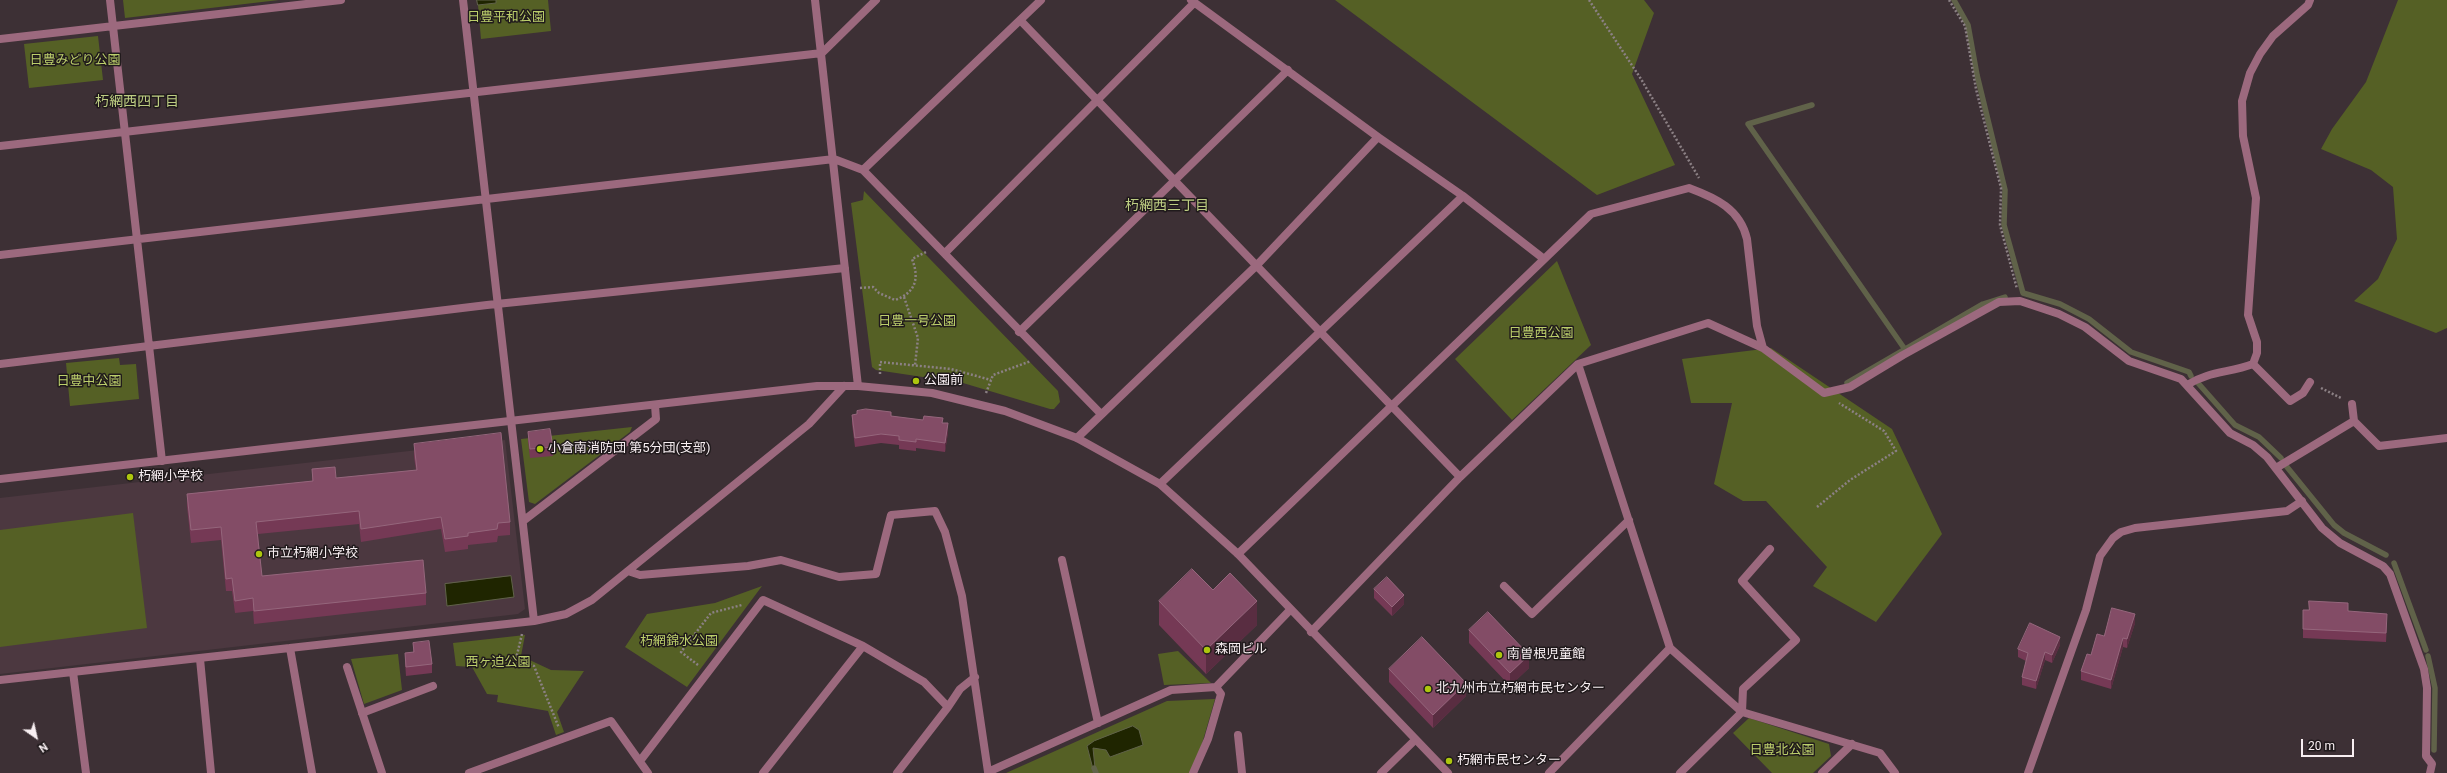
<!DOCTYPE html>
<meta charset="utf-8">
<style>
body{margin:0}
#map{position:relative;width:2447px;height:773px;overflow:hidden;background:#3d3035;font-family:Roboto,sans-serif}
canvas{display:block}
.north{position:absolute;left:16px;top:717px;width:40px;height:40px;-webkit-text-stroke:3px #201a1c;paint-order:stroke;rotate:146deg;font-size:11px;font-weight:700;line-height:16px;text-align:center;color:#f8eff2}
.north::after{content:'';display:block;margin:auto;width:14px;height:18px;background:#f8eff2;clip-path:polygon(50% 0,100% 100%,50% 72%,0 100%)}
.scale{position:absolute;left:2301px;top:739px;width:53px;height:18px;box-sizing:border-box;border:2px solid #f8eff2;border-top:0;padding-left:5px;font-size:12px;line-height:14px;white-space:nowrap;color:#f8eff2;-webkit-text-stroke:3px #201a1c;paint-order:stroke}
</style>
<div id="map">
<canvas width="2447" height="773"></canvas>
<div class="north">N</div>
<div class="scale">20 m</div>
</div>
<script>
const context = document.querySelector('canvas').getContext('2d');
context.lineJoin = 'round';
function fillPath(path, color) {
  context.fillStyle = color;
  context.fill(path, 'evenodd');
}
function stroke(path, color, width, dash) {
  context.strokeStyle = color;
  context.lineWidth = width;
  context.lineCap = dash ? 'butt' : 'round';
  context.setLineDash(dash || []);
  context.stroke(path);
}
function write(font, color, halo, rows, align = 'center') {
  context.font = font + ' Roboto,"Noto Sans JP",sans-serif';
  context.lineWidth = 3;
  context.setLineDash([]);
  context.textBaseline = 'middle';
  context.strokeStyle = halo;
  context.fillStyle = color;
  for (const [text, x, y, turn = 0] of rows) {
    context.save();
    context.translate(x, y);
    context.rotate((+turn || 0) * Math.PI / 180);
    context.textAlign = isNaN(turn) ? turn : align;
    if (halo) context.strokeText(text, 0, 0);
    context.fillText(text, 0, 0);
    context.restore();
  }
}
fillPath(new Path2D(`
 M505 440 525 609 518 614 0 674V498Z`), '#4c3840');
fillPath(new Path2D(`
 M123 0H279L125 18Z
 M496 0H548L551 31 481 39 478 5 496 3Z
 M1335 0H1644L1654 13 1632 74 1675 165 1597 195Z
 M2398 0H2447V328L2436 333 2354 301 2378 279 2397 239 2393 187 2371 170 2321 149 2332 129 2366 82Z
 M98 36 103 80 29 88 24 44Z
 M864 191 1058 391 1060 402 1054 409H1050L963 383 876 370 872 367 851 203 863 200Z
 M1557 261 1591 345 1512 420 1455 359Z
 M1771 348 1892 429 1942 534 1876 622 1813 586 1827 567 1766 501H1743L1714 484 1732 403H1691L1682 359Z
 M119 358 120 365 136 364 139 399 70 406 66 363Z
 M632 427 630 432 535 504 529 502 521 439Z
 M133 513 147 628 0 647V530Z
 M762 586 687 687 625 647 647 614 715 603Z
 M525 635 521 656 551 670 584 671 557 712 564 732 556 735 548 711 497 702 498 695 487 694 472 667 456 666 453 643Z
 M1178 651 1211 683 1164 685 1158 654Z
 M398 654 402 690 364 704 351 659Z
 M1215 699 1201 747 1190 773H1006L1167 701Z
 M1749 718 1829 744 1831 756 1813 773H1772L1733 733Z`), '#556025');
const water = new Path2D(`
 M477 0H496V3L478 5Z
 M511 576 514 597 447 606 445 584Z
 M1133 726 1139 730 1143 745 1110 757 1106 750 1093 748 1095 768 1093 769 1087 746 1094 741Z`);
fillPath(water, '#1f2500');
stroke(water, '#606249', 1);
stroke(new Path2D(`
 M1954 0 1968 25 1977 75 2005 190 2004 225 2023 293 2060 304 2089 319 2131 352 2189 372 2191 376
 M1812 105 1748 124 1904 348
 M1847 383 1983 304 2005 297
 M2198 383 2235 425 2259 437 2281 458
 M2287 467 2334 525 2344 533 2386 555
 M2394 563 2426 650
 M2428 656 2435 688 2434 750
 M1094 768 1096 773`), '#606249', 5.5);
stroke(new Path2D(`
 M1589 0 1641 79 1699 178
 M1949 0 1965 26 1976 89 2001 188 2000 225 2017 289
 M860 288 873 287 879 293 895 300C915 293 920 279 912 259L926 252
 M904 297 918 338 915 365
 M880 374V362L951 369 991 380
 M2321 388 2341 398
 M986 393 993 375 1031 361
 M1817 507 1850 480 1896 451 1884 431 1839 403
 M522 634 516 659 534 666 559 728
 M698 665 681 652 711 613 742 605`), '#8c8185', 2.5, [2, 2]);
stroke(new Path2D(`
 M362 713 433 686`), '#9c697e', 8);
stroke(new Path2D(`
 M110 0 162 461
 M463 0 534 621
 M815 0 858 386
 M1191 0 1378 137 1463 196 1544 259
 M1021 21 1460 477
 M0 39 341 0
 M0 146 822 53 876 0
 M863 170 1041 0
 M945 253 1194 3
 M0 255 834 159 863 170 1100 413
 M1019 332 1288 70
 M0 364 487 305 845 268
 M1578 364 1670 648 1742 712 1880 753 1895 773
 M2253 364 2290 401 2303 393 2310 382
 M2187 385C2209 371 2229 373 2253 364L2257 353V342L2248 315 2256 198 2243 136 2242 101 2250 73 2260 54 2273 36 2308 5 2310 0
 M2352 404 2354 421
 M1077 438 1257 265 1378 137
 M2276 468 2354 421 2379 446 2447 438
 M1160 484 1463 196
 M523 521 656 419 655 405
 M1238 554 1591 214 1689 188C1716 198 1740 209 1747 239L1757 326 1763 348
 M1062 560 1098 723
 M628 571 640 575 748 566 781 560 839 577 876 574 891 515 935 511 945 532 962 596 988 772 1171 690 1216 687 1290 610
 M1504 586 1532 614 1629 520
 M1311 632 1460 477 1578 364 1708 323 1763 348 1824 393 1850 387 1903 355 1999 302 2020 301 2059 314 2085 327 2129 361 2181 379 2230 433 2253 445 2267 457 2322 528 2340 543 2383 566 2390 574 2424 669 2427 688 2426 756 2432 764 2430 773
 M290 648 312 773
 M200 659 211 773
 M347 667 382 773
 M73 672 86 773
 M0 680 534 621 566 614 592 600 809 424 844 386
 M948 707 960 689 975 677
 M1238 735 1242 773
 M640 761 763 600 863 646 924 682 948 707 897 773
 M469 773 611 721 648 773
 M763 773 863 646
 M1193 773 1208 739 1221 694 1216 687
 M1381 773 1415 740
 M1549 773 1670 648
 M1680 773 1742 712 1743 689 1796 640 1742 581 1770 549
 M1822 773 1852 744
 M2028 773 2086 610 2100 556 2113 538 2121 532 2135 528 2287 511 2302 501`), '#9c697e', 8);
stroke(new Path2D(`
 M0 479 817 386H858L932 393 1005 411 1077 438 1160 484 1238 554 1448 773`), '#9c697e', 8);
fillPath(new Path2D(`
 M852 415 891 416 943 423 948 432 945 452 916 448V451L899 449V445L881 443 855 447 852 424Z
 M528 432 553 447V456L530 458 528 441Z
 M414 444 510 522V535L498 536 497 542 468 545V549L445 552 441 529 361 542 359 524 258 534 262 576 426 593V605L254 624 253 611 235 613 232 591H226L221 540 191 543 187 506V494L312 481V469L336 478 416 470 414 457Z
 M1374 589 1404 604 1392 616 1374 598Z
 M1213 590 1257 625 1206 674 1159 625V601Z
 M2303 610 2348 611 2387 623 2386 642 2303 638Z
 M2135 623 2127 648 2123 647 2111 689 2081 680V671L2091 655Z
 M1469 630 1529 668 1510 686 1469 643Z
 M413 643 432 664V673L406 676 405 662V653L413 652Z
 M2060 645 2052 663 2045 660 2036 689 2022 685V677L2026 661 2018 657V649Z
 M1389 669 1466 696 1433 728 1389 682Z`), '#753955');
fillPath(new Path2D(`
 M948 423V432L945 452V443Z
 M1404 595V604L1392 616V607Z
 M1257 601V625L1206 674V650Z
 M2135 614V623L2127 648V639Z
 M2060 637V645L2052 663V655Z
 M2123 638V647L2111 689V680Z
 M2045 652V660L2036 689V681Z
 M1529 655V668L1510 686V673Z
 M1466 683V696L1433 728V715Z`), '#592d41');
const building = new Path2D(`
 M866 409 891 412V416L923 420 924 416 943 418 942 423H948L945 443 916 439V442L899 440V436L881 434 855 438 852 415 857 414V411Z
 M550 429 553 447 530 449 528 432Z
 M501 433 510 522 498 523 497 529 468 533V536L445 539 441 517 361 529 359 511 256 522 262 576 423 560 426 593 254 611 253 598 235 601 232 578 226 579 221 527 191 530 187 494 313 481 312 469 335 467 336 478 417 470 414 444Z
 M1192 569 1213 590 1230 573 1257 601 1206 650 1159 601Z
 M1387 577 1404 595 1392 607 1374 589Z
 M2309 601 2348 603V611L2387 614 2386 633 2303 629V610H2309Z
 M2112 608 2135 614 2127 639 2123 638 2111 680 2081 671 2087 654 2091 655 2097 634 2104 636Z
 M1488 612 1529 655 1510 673 1469 630Z
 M2030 623 2060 637 2052 655 2045 652 2036 681 2022 677 2028 653 2018 649Z
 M1422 637 1466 683 1433 715 1389 669Z
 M429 641 432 664 406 667 405 653 414 652 413 643Z`);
fillPath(building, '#834c66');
stroke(building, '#95667c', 1);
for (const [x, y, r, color] of [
 [916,381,4,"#adc60e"],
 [540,449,4,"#adc60e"],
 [130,477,4,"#adc60e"],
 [259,554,4,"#adc60e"],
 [1207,650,4,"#adc60e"],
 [1499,655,4,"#adc60e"],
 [1428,689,4,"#adc60e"],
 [1449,761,4,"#adc60e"]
]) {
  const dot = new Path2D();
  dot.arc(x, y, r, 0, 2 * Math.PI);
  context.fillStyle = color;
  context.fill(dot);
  stroke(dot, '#201a1c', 1.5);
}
write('13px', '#bccf6b', '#201a1c', [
 ["日豊平和公園",506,18],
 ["日豊みどり公園",75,61],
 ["日豊一号公園",917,322],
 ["日豊西公園",1541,334],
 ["日豊中公園",89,382],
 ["朽網錦水公園",679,642],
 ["西ヶ迫公園",498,663],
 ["日豊北公園",1782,751]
]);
write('13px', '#f8eff2', '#201a1c', [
 ["公園前",924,381],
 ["小倉南消防団 第5分団(支部)",548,449],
 ["朽網小学校",138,477],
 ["市立朽網小学校",267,554],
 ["森岡ビル",1215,650],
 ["南曽根児童館",1507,655],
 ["北九州市立朽網市民センター",1436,689],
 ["朽網市民センター",1457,761]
], 'left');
write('14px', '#bdcd82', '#201a1c', [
 ["朽網西四丁目",137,102],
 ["朽網西三丁目",1167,206]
]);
</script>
